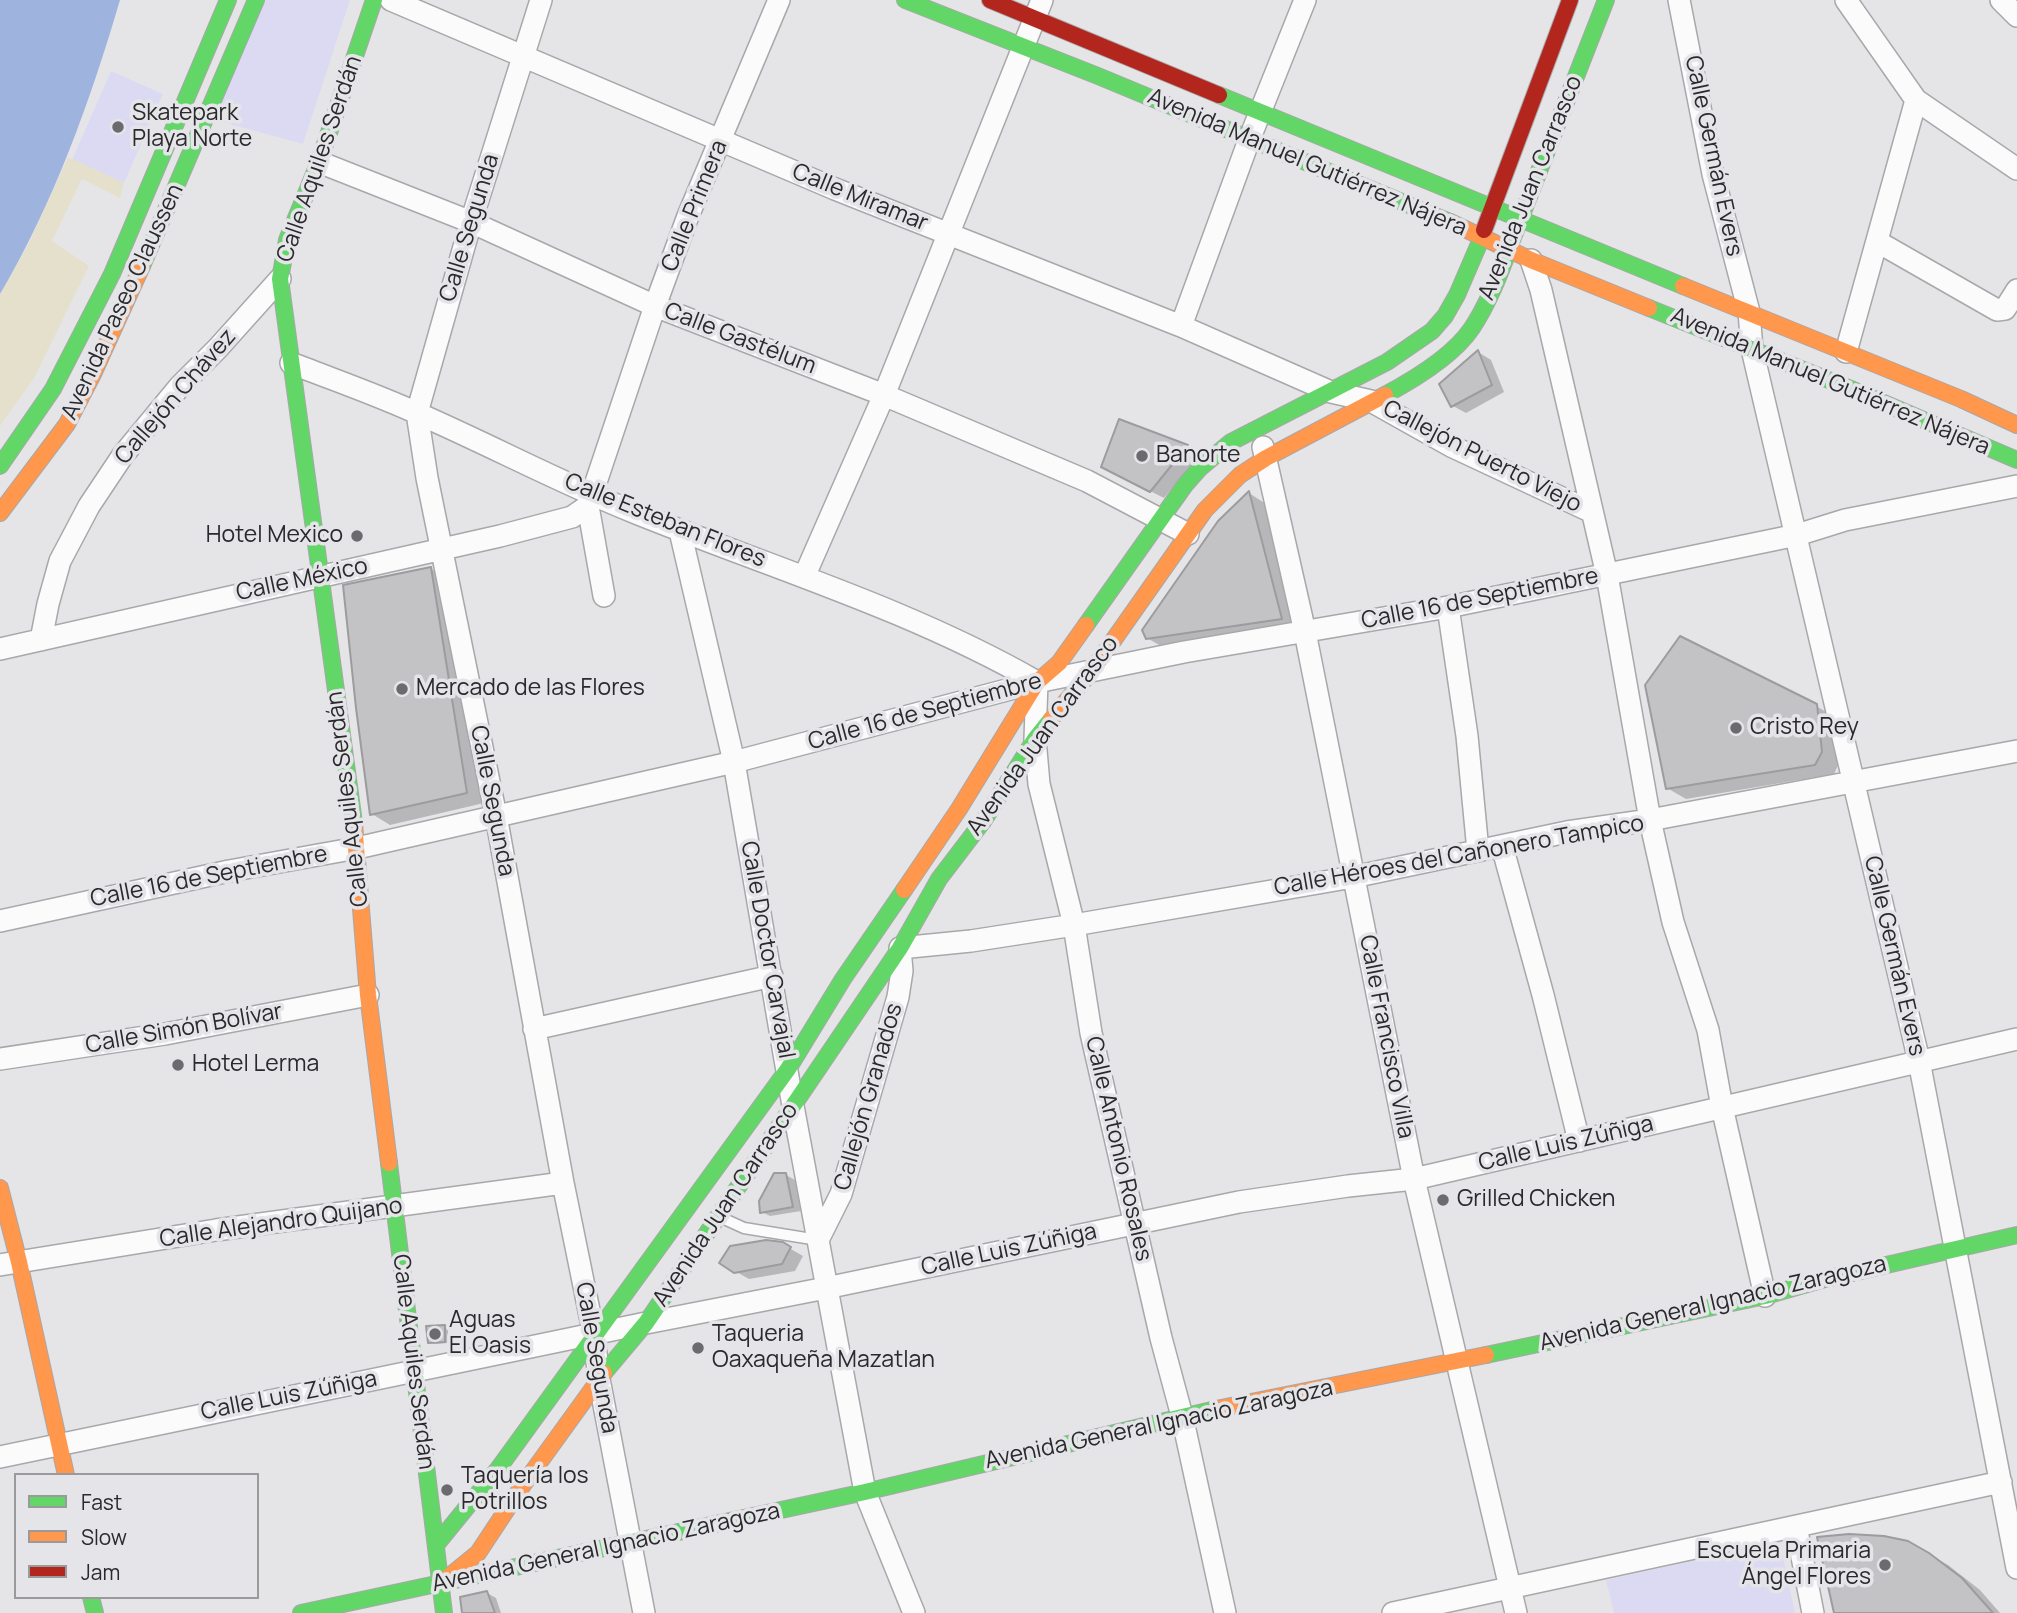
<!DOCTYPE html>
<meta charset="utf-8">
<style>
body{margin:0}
#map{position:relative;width:2017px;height:1613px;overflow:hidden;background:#e5e5e8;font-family:Manrope,sans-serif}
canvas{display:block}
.legend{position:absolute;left:14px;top:1473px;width:245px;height:126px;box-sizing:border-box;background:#e4e4e9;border:2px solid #9a9a9d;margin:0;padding:9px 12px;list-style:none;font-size:21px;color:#2a2a2b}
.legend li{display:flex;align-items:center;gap:14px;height:35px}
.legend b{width:35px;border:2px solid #9a9a9d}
</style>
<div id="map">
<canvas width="2017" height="1613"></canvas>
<ul class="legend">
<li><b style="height:9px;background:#63d668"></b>Fast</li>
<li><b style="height:9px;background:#ff974d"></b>Slow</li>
<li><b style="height:9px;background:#b3261e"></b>Jam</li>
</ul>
</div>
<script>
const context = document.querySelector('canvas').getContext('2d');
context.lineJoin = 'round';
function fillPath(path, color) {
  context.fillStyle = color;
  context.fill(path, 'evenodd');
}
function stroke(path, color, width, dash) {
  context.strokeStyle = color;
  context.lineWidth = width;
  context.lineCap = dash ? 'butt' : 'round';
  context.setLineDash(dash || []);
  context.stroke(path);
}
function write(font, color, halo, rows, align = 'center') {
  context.font = font + ' Manrope,sans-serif';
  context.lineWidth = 7;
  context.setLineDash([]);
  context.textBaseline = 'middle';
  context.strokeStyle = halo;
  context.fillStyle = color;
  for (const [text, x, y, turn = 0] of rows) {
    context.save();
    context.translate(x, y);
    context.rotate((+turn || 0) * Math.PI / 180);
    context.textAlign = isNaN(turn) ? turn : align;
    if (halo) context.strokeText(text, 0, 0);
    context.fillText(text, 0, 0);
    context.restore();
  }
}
fillPath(new Path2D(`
 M259 0H350L303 144 211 119Z
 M111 71 163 94 124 183 72 160Z
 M1780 1542 1795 1613H1614L1606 1580Z`), '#dcdaf3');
fillPath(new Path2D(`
 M68 157 124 183 120 198 82 179 52 241 89 266 34 378 0 426V294L27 247Z`), '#e5e0cc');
fillPath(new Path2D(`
 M0 0H120C90 102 54 202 0 294Z`), '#9eb4df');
fillPath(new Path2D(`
 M1478 352 1491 360 1504 392 1466 413 1453 406Z
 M1120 421 1187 446 1200 454 1164 498 1116 474Z
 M1249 493 1266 504 1299 629 1166 649 1147 638Z
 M431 569 449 579 484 803 390 825 372 814Z
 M1816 706 1835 717 1839 763 1834 774 1686 799 1667 788Z
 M786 1175 795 1180 801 1211 770 1216 762 1212Z
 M782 1244 803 1256 795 1271 749 1279 735 1271Z
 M444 1326 448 1329V1343L434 1344 430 1342Z
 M1908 1543 1948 1565 1980 1590 2000 1613H1836Z
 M487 1593 496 1598 501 1613H464Z`), '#0003');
const building = new Path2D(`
 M1478 350 1492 385 1451 407 1439 384Z
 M1119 419 1188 445 1150 492 1101 467Z
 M1249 491 1282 619 1146 639 1142 630 1218 521Z
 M431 567 467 793 370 815 356 708 343 585Z
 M1680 636 1817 704 1822 752 1815 765 1666 789 1645 685Z
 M774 1173H786L793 1207 760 1213 759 1201Z
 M766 1240 783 1242 791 1247 782 1264 734 1273 719 1263 730 1246Z
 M445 1325V1342L428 1343 426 1326Z
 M1849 1534 1884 1536 1908 1541 1929 1553 1962 1578 1993 1613H1834L1817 1537Z
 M487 1591 495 1613H462L460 1597Z`);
fillPath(building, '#c3c3c6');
stroke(building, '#9c9c9e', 2);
const lane = new Path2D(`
 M722 1218 744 1228 818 1240`);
const street = new Path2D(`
 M391 0 835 189 1181 326 1331 392 1371 401 1453 447 1592 512
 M541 0 471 222 417 413 427 478 496 816 563 1183 594 1335 599 1379 644 1613
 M1679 0 1713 174 1749 312 1752 349 1919 1061 2017 1568
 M1846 0 1916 100 2017 169
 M2001 0 2017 16
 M319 162 471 222 655 306 884 395 1087 481 1188 534
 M1878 242 1997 310 2005 309 2017 290
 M1531 260 1541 290 1607 575 1650 820 1673 922 1708 1030 1722 1107 1765 1296
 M1181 326 1249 140 1305 0
 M1846 352 1916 100
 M291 363C334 380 378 395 419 414 492 446 563 484 636 513 770 567 912 610 1037 682L1035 739 1039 784 1074 925 1091 1033 1161 1338 1182 1416 1225 1613
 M1263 447 1305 632 1414 1179 1516 1613
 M588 506 604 596
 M680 531 734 762 793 1106 865 1492 914 1613
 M804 577 884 395 1042 0
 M1448 607 1467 736 1478 851
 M41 640 48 604 60 561 89 506 123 455 180 386 218 348 280 279
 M0 649 500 536 572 517 588 506 655 306 688 216 779 0
 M1502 846 1543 995 1579 1141
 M0 921 229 871 357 848 734 762 1037 682 1184 652 1448 607 1797 535 1845 520 2017 486
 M900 948 971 941 1074 925 1353 877 1567 832 1650 820 2017 751
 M534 1029 772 976
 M0 1059 165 1034 368 995
 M818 1240 841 1194 898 997 902 971 900 948
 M0 1265 216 1230 563 1183
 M0 1457 646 1323 826 1288 1239 1202 1348 1186 1414 1179 2017 1039
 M1796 1526 1813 1613
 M1393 1613 2001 1482`);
const fast = new Path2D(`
 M905 0 1098 76 1450 222
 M1219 95 1683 286
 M1512 240 1606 0
 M142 266 256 0
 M1649 308 1851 389 2017 460
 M1385 395C1413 380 1454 355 1472 328 1488 304 1499 276 1509 249
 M0 466 53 389 112 274 228 0
 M1086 625 1185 485 1200 468 1231 442 1387 362 1432 331 1445 316 1457 295 1482 237
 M354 823 280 279 287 240 319 162 374 0
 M389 1163 444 1613
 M1486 1355 1765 1296 1821 1280 2017 1235
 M604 1373 646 1323 900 948 939 879 984 820 1035 739 1051 719
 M436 1545 498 1469 788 1069 843 979 904 890
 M91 1597 95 1613
 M301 1613 865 1492 1216 1409`);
const slow = new Path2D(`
 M1450 222 1531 260 1649 308
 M1683 286 1961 399 2017 425
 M0 513 67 424 93 374 142 266
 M1051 719 1091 672 1205 510 1240 475 1266 458 1385 395
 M354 823 368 995 389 1163
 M904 890 959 809 1037 682 1059 663 1086 625
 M0 1188 19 1262 66 1475
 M1216 1409 1486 1355
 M446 1579 478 1553 523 1485 604 1373`);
const jam = new Path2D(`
 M990 0 1219 95
 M1484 230 1570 0`);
stroke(lane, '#a8a7aa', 13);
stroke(street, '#a8a7aa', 24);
stroke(fast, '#a8a7aa', 18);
stroke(slow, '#a8a7aa', 18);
stroke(jam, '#a8a7aa', 18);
stroke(lane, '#fbfbfc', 10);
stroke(street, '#fbfbfc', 21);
stroke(fast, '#63d668', 16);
stroke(slow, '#ff974d', 16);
stroke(jam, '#b3261e', 16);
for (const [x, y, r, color] of [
 [118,127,7,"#6b6b6d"],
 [1142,456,7,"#6b6b6d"],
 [357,536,7,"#6b6b6d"],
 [402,689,7,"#6b6b6d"],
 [1736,728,7,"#6b6b6d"],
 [178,1065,7,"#6b6b6d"],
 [1443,1200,7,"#6b6b6d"],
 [435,1334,7,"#6b6b6d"],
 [698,1348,7,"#6b6b6d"],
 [447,1490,7,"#6b6b6d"],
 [1885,1565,7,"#6b6b6d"]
]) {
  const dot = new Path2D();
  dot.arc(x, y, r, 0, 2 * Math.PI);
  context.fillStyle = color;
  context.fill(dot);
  stroke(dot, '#e4e4e9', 2.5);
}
write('23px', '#2a2a2b', '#e4e4e9', [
 ["Skatepark",132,114],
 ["Playa Norte",132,140],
 ["Banorte",1156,456],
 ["Hotel Mexico",343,536,"right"],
 ["Mercado de las Flores",416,689],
 ["Cristo Rey",1750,728],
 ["Hotel Lerma",192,1065],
 ["Grilled Chicken",1457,1200],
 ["Aguas",449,1321],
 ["El Oasis",449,1347],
 ["Taqueria",712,1335],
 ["Oaxaqueña Mazatlan",712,1361],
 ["Taquería los",461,1477],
 ["Potrillos",461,1503],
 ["Escuela Primaria",1871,1552,"right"],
 ["Ángel Flores",1871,1578,"right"]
], 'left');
write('23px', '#2a2a2b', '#e4e4e9', [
 ["Calle Germán Evers",1713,156,78],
 ["Calle Aquiles Serdán",320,159,-71],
 ["Avenida Manuel Gutiérrez Nájera",1307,163,23],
 ["Avenida Juan Carrasco",1531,188,-68],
 ["Calle Miramar",860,198,22],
 ["Calle Primera",695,206,-68],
 ["Calle Segunda",470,228,-73],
 ["Avenida Paseo Claussen",123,302,-65],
 ["Calle Gastélum",740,339,21],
 ["Avenida Manuel Gutiérrez Nájera",1830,382,23],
 ["Callejón Chávez",176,397,-49],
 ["Callejón Puerto Viejo",1482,457,27],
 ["Calle Esteban Flores",665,521,22],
 ["Calle México",302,580,-12],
 ["Calle 16 de Septiembre",1480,599,-11],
 ["Calle 16 de Septiembre",925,712,-15],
 ["Avenida Juan Carrasco",1043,736,-54],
 ["Calle Aquiles Serdán",348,799,-97],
 ["Calle Segunda",492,801,79],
 ["Calle Héroes del Cañonero Tampico",1459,856,-10],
 ["Calle 16 de Septiembre",209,877,-11],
 ["Calle Doctor Carvajal",767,950,80],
 ["Calle Germán Evers",1894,956,77],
 ["Calle Simón Bolívar",184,1029,-10],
 ["Calle Francisco Villa",1386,1037,79],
 ["Callejón Granados",869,1097,-74],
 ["Calle Luis Zúñiga",1566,1144,-13],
 ["Calle Antonio Rosales",1118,1149,77],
 ["Avenida Juan Carrasco",726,1205,-56],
 ["Calle Alejandro Quijano",281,1223,-8],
 ["Calle Luis Zúñiga",1009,1250,-12],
 ["Avenida General Ignacio Zaragoza",1713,1304,-13],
 ["Calle Segunda",596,1358,80],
 ["Calle Aquiles Serdán",413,1362,83],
 ["Calle Luis Zúñiga",289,1396,-11],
 ["Avenida General Ignacio Zaragoza",1159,1425,-12],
 ["Avenida General Ignacio Zaragoza",606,1548,-12]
]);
</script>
